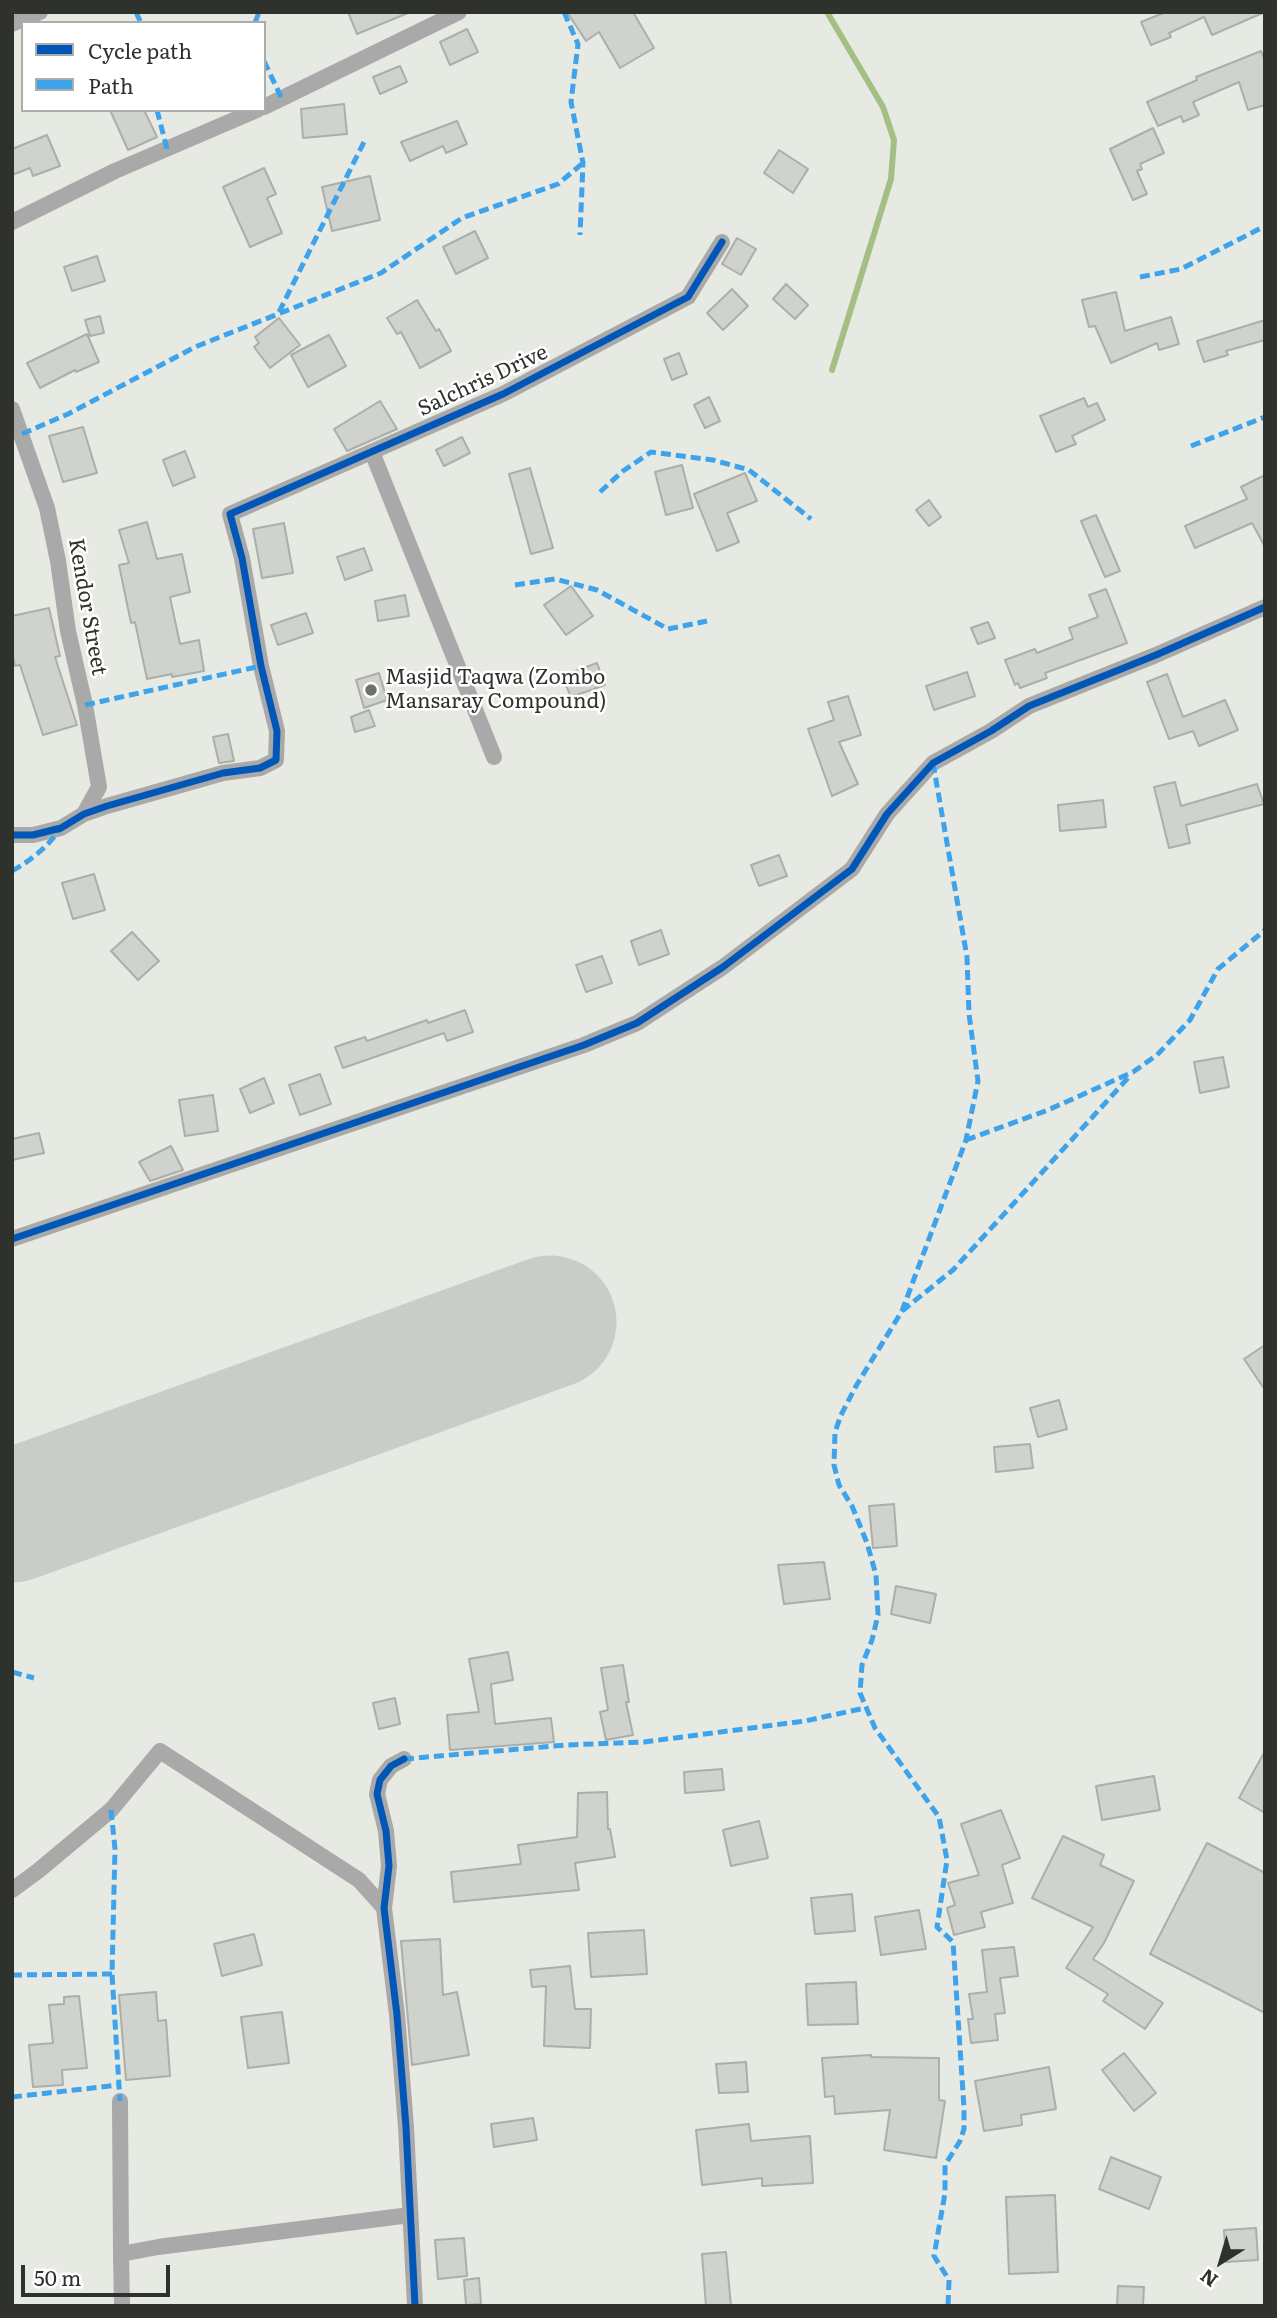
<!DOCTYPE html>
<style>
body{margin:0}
#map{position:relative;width:1277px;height:2318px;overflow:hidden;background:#e6eae3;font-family:Literata,serif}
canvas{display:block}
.frame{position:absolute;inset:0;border:14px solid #2e312c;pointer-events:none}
.legend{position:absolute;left:21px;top:21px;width:245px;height:91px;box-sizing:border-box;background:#fff;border:2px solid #abadab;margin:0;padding:9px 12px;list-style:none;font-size:21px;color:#2e312c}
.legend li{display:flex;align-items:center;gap:14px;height:35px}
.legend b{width:35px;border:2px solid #abadab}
.north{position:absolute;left:1186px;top:2227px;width:70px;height:70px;-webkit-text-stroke:5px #fff;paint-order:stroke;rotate:217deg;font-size:19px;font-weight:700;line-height:28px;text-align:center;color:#2e312c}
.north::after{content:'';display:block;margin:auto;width:24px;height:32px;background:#2e312c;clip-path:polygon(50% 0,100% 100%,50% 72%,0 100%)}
.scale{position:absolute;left:21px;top:2265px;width:149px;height:32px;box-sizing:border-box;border:4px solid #2e312c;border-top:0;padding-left:9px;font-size:21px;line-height:24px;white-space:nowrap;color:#2e312c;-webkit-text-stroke:5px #fff;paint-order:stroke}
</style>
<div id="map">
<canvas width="1277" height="2318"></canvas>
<div class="frame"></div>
<ul class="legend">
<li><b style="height:9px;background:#0057b8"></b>Cycle path</li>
<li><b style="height:9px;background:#3ea3eb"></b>Path</li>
</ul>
<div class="north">N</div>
<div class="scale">50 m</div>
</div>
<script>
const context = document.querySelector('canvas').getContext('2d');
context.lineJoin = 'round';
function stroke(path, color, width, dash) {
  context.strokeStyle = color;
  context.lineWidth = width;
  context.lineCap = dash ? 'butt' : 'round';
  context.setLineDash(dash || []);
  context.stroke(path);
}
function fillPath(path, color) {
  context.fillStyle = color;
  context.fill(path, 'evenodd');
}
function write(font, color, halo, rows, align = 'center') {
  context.font = font + ' Literata,serif';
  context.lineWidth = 5;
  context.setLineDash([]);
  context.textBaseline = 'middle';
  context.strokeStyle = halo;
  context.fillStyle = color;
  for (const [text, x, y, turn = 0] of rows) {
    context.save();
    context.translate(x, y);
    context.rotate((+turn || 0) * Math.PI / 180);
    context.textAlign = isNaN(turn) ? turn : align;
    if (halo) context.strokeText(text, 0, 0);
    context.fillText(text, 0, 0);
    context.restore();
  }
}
stroke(new Path2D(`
 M827 12 883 107 894 140 891 179 832 370`), '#a4bf84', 6);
stroke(new Path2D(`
 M12 1516 550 1322`), '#c9ccc7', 133);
const building = new Path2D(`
 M348 12H408V13L357 34Z
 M567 12H633L654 48 620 68 599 32 586 41Z
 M1166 12H1265L1212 35 1204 17 1169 33 1171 37 1151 45 1141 22Z
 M467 29 478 52 450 65 440 42Z
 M1261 51 1265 61V105L1248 110 1239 82 1193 102 1199 115 1183 122 1181 116 1158 126 1147 102 1197 80 1196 77Z
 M400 66 407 82 380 94 373 77Z
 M344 104 347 134 303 138 301 109Z
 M110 110H144L157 137 128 150Z
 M457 121 467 144 446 153 443 146 410 161 401 142Z
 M1153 128 1164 153 1140 164 1142 169 1137 171 1147 194 1133 200 1110 149Z
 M47 135 60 166 33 176 30 168 12 175V149Z
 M779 150 808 169 793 193 764 173Z
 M264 168 276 194 267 198 282 233 250 247 223 187Z
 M370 176 380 220 332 231 322 187Z
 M475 231 488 258 456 274 443 247Z
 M737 238 756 249 741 275 722 264Z
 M97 256 105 281 72 291 64 267Z
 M786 284 808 305 795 319 773 299Z
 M732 289 748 306 723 330 707 313Z
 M1116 292 1125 331 1171 317 1179 344 1159 350 1157 343 1111 363 1095 326 1089 327 1082 300Z
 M417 300 436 331 439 329 451 351 420 368 401 332 397 334 387 318Z
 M100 316 104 333 90 336 85 320Z
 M279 318 300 345 270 368 254 347 259 343 255 337Z
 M1265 320V340L1226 351 1228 355 1204 362 1197 341Z
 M87 334 99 362 76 372 75 370 40 388 27 363Z
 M329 335 346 366 308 387 291 355Z
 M679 353 687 374 672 380 664 359Z
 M709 397 720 421 705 428 694 405Z
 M1084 398 1088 407 1097 403 1105 420 1072 436 1076 444 1056 452 1040 416Z
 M380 401 397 429 347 451 334 429Z
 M83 427 97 473 63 482 49 436Z
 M462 437 470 453 444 466 436 450Z
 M185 451 195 477 173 486 163 460Z
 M682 465 693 508 666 515 655 472Z
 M530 468 553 548 531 554 509 474Z
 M745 473 757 501 727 513 739 542 717 551 694 494Z
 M1265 475V547L1252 523 1195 548 1185 526 1247 499 1241 487Z
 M929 500 941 517 929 526 916 510Z
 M1096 515 1120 571 1105 577 1081 521Z
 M147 522 157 559 182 554 190 592 170 597 180 644 199 640 204 671 172 677V674L147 679 135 622 131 623 119 565 129 563 119 530Z
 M284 523 293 573 262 578 253 529Z
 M364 548 372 570 345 580 337 557Z
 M571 586 593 616 566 635 544 605Z
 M1106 589 1127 643 1045 673 1047 678 1020 688 1018 683 1015 685 1005 660 1035 649 1037 653 1073 639 1069 628 1098 617 1089 595Z
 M405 595 409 616 378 621 375 601Z
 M49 608 60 656 55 657 77 725 43 735 20 665 15 666 12 652V616Z
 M306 613 313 633 278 645 271 625Z
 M988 622 995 638 978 644 971 628Z
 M597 663 605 685 571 697 562 676Z
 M967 672 975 696 934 710 926 686Z
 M379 673 387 700 364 708 356 680Z
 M1167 674 1183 717 1225 700 1238 730 1199 746 1193 731 1169 739 1147 682Z
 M848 696 861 735 839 742 858 784 832 796 808 729 834 720 828 702Z
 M369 710 375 726 355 732 351 717Z
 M228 734 234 761 219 763 213 737Z
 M1175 782 1181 806 1257 784 1264 804 1186 825 1190 843 1169 848 1154 787Z
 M1103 800 1106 827 1060 831 1058 805Z
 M779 855 787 876 759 886 751 865Z
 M94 874 105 910 73 919 62 883Z
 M661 930 669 954 639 965 631 941Z
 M132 932 159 961 138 980 111 951Z
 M602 956 612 983 586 992 576 965Z
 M465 1010 473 1032 447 1041 444 1033 343 1068 335 1047 365 1037 367 1041 427 1020 428 1023Z
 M1223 1057 1229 1087 1200 1093 1194 1062Z
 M320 1074 331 1104 300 1115 289 1085Z
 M264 1078 274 1103 250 1113 240 1089Z
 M213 1095 218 1131 185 1136 179 1100Z
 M39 1133 44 1153 12 1160V1139Z
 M171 1146 183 1170 150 1181 139 1162Z
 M1265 1345V1390L1244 1359Z
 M1059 1400 1067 1429 1038 1437 1030 1408Z
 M1030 1444 1033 1468 996 1472 994 1447Z
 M894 1504 897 1546 873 1548 869 1506Z
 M824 1562 830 1599 784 1604 778 1565Z
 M896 1586 936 1594 930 1623 891 1614Z
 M508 1652 513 1680 491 1684 495 1724 551 1718 554 1742 450 1750 447 1715 479 1712 469 1659Z
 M623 1665 629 1702H626L633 1735 606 1740 600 1712 608 1710 601 1668Z
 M395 1698 400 1724 379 1729 373 1703Z
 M1265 1751V1813L1239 1798Z
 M722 1769 724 1790 685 1793 684 1772Z
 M1154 1776 1160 1810 1102 1820 1096 1786Z
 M607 1792 608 1829H610L615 1857 575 1863 579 1890 454 1902 451 1872 521 1864 518 1845 577 1837 578 1793Z
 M1001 1810 1020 1858 1002 1865 1013 1903 981 1912 985 1927 954 1935 947 1908 955 1905 948 1883 979 1875 961 1824Z
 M759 1821 768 1858 731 1866 723 1830Z
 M1063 1836 1104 1855 1100 1865 1134 1881 1104 1943 1093 1959 1163 2003 1145 2029 1103 2001 1108 1994 1066 1968 1093 1927 1032 1898Z
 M1207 1843 1265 1873V2013L1150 1954Z
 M852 1894 855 1931 815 1934 811 1898Z
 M919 1910 926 1949 881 1955 875 1917Z
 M644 1930 647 1974 591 1977 588 1933Z
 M254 1934 262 1965 222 1976 214 1944Z
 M440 1939 443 1995 457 1992 469 2055 412 2065 401 1941Z
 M1014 1947 1018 1976 1000 1978 1005 2013 995 2014 998 2040 971 2043 968 2019H973L969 1994 987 1992 982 1950Z
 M570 1966 575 2009H591L590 2048 544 2046 546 1986 532 1987 530 1970Z
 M856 1982 858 2024 808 2025 806 1984Z
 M156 1992 158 2021 166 2020 170 2076 126 2080 119 1995Z
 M79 1996 87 2068 62 2070 63 2085 33 2087 29 2045 53 2043 49 2005 64 2004V1997Z
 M282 2012 289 2063 248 2068 241 2017Z
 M1124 2053 1156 2093 1134 2111 1102 2070Z
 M871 2055V2057L939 2058V2100L945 2101 936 2158 884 2150 890 2110 835 2114 834 2096 825 2097 822 2058Z
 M746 2062 748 2092 719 2093 716 2064Z
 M1049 2067 1056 2109 1021 2115 1022 2125 984 2131 975 2081Z
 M533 2118 537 2140 494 2147 491 2124Z
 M749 2124 751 2141 810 2136 813 2183 762 2186V2178L702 2185 696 2130Z
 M1111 2157 1161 2177 1149 2209 1099 2189Z
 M1055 2195 1058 2272 1009 2274 1006 2197Z
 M1256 2228 1258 2260 1226 2262 1224 2230Z
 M464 2238 467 2276 438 2279 435 2240Z
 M726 2252 731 2306H706L702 2254Z
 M479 2278 481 2304 466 2305 464 2280Z
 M1118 2286 1144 2287 1143 2306H1117Z`);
fillPath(building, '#d0d3cd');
stroke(building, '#acafa9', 2);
stroke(new Path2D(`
 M12 24 40 12
 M264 107 459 12
 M12 222 115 171 257 110
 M12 409 47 508 58 561 68 631 85 705 99 787 84 814
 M372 452 494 757
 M12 835H33L61 828 84 814 107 806 223 773 260 768 276 760 277 731 261 666 242 558 230 514 503 394 688 297 722 242
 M12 1239 584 1045 637 1023 723 967 852 869 887 814 933 763 991 731 1029 706 1156 655 1265 607
 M404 1759 391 1766 380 1780 377 1794 386 1831 389 1866 384 1908 397 2015 406 2127 415 2306
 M12 1890 38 1871 111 1810 160 1751 359 1880 384 1908
 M120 2101 121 2254 158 2247 410 2215
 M121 2254 122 2306`), '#a8a9a8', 16);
stroke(new Path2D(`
 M136 12 141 23
 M564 12 578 44 571 102 583 163 580 235
 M255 23 259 12
 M264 61 282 99
 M157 110 167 149
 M1140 277 1181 269 1265 226
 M279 312 365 140
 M22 434 68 414 195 347 381 273 462 218 558 184 583 163
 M1191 446 1265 417
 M600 492 623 471 651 452 713 460 749 470 811 519
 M515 585 555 579 597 590 668 629 707 621
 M85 705 261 666
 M933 763 967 957 969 1014 978 1081 966 1140 902 1311 856 1386 841 1415 835 1432 834 1465 839 1485 852 1506 867 1543 876 1575 878 1615 872 1640 862 1665 860 1693 875 1728 939 1817 947 1860 937 1927 953 1942 964 2108V2129L960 2141 945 2165V2193L934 2256 949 2280 948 2306
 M12 871C33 859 47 847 61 828
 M966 1140 1048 1110 1133 1072 1157 1055 1190 1020 1218 969 1265 930
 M902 1311 953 1270 1128 1078
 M12 1672 34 1678
 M404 1759 566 1745 644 1742 805 1721 865 1708
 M111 1810 115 1849 112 1974 120 2101
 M12 1975 112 1974
 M12 2097 119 2085`), '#3ea3eb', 5, [10, 5]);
stroke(new Path2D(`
 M12 835H33L61 828 84 814 107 806 223 773 260 768 276 760 277 731 261 666 242 558 230 514 503 394 688 297 722 242
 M12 1239 584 1045 637 1023 723 967 852 869 887 814 933 763 991 731 1029 706 1156 655 1265 607
 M404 1759 391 1766 380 1780 377 1794 386 1831 389 1866 384 1908 397 2015 406 2127 415 2306`), '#0057b8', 7);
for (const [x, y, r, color] of [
 [371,690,7,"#6e726c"]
]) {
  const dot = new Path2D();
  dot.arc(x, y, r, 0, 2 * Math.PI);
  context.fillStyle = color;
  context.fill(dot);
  stroke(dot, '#fff', 2.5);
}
write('21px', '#2e312c', '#fff', [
 ["Salchris Drive",483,381,-25],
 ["Kendor Street",87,607,80]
]);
write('21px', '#2e312c', '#fff', [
 ["Masjid Taqwa (Zombo",385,678],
 ["Mansaray Compound)",385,702]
], 'left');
</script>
